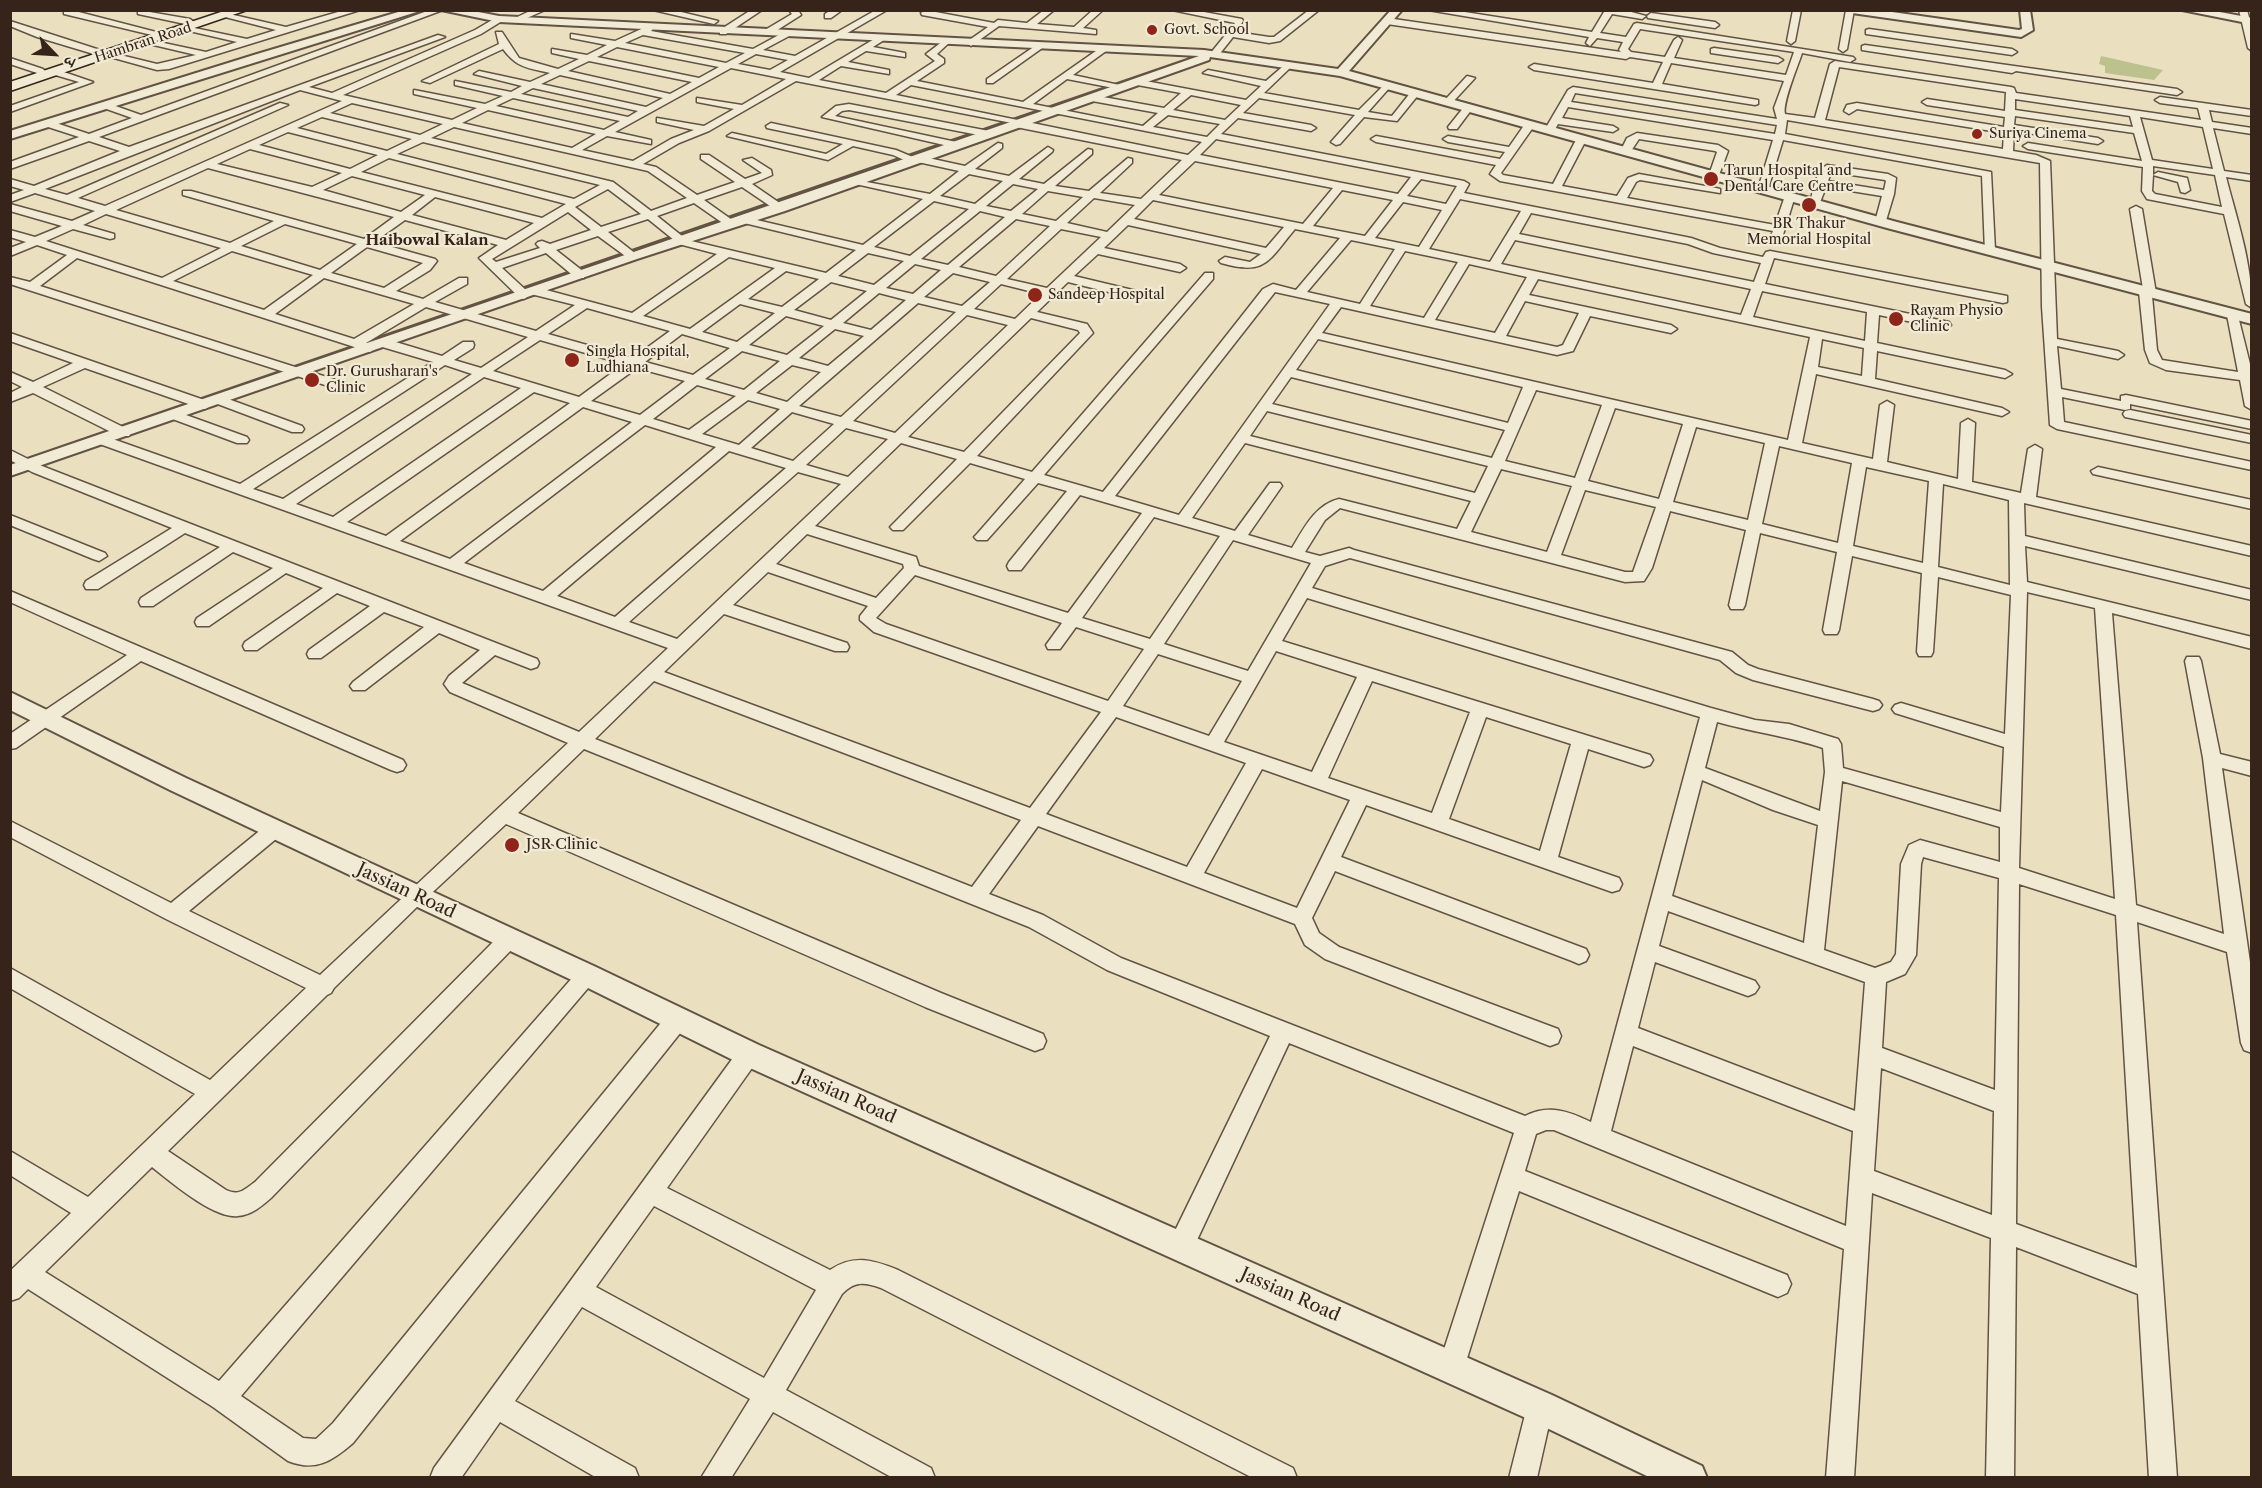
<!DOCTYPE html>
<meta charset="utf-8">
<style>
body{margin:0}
#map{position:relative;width:2262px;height:1488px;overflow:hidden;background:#eae0c0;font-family:"Libre Caslon Text","Noto Serif Devanagari",serif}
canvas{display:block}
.frame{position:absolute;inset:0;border:12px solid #36241a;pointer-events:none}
.north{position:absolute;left:24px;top:24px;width:60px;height:60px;-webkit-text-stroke:4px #f1ebd6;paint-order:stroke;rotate:115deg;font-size:16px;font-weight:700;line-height:24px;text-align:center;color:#36241a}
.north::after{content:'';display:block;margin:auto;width:21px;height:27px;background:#36241a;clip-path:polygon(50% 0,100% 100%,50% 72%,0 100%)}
</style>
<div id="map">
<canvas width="2262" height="1488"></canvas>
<div class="frame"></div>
<div class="north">उ</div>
</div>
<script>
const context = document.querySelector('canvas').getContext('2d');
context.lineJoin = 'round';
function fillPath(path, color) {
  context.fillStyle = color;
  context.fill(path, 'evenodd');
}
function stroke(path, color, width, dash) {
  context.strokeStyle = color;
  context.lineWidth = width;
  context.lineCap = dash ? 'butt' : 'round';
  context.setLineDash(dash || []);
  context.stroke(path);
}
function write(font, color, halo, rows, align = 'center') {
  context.font = font + ' "Libre Caslon Text",serif';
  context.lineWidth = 4.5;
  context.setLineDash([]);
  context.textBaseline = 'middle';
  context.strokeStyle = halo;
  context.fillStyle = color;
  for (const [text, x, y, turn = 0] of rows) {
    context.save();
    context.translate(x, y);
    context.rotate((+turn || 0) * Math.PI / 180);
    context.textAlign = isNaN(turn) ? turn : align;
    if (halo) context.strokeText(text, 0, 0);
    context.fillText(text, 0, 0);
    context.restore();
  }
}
fillPath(new Path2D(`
 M2101 56 2163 70 2154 80 2105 73V66L2099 64Z`), '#bcc18e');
const minor = new Path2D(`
 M64 10H71L160 33 156 36 64 14Z
 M138 10 190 19 194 22 190 25 138 14Z
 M345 10H360L169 69 157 70 103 55 108 52 157 64 196 55 145 43V39L206 52 237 42 185 30V26L247 39 276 30 225 17V13L286 27Z
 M430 10H443L99 137 129 147 438 35 445 37 309 87 332 93 475 30 499 16 502 17V21L481 34 343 95 452 120 477 108 414 94V90L485 104 503 96 455 85V81L511 92 522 86 474 74 479 71 530 82 550 73C528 68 517 68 503 49L430 83 422 81 499 44 496 32H502L519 58 558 69 579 59 552 53V49L587 55 607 45 571 38V34L615 41 650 25 654 28 651 31 753 49 788 30 791 31V35L763 50 795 56 876 10H887L780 72 809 78 881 35 884 36V40L873 47 905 53V57L866 51 848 62 889 70V74L841 66 819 80 886 93 935 61 926 54 947 38 951 41 937 54 944 59V63L917 81 1023 102 1103 46 1106 47V51L1073 75 1124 86V90L1067 79 1033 104 1143 126 1158 113 1092 101 1087 98 1092 95 1164 108 1181 93 1132 84V80L1135 79 1246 100 1261 86 1203 73 1208 70 1266 81 1288 62 1291 63V67L1264 93 1359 110 1386 83 1391 86 1368 112 1392 116 1411 92 1419 94 1397 121 1364 117 1340 144 1336 145 1331 142 1355 115 1259 98 1243 113 1311 125 1316 128 1311 131 1238 118 1221 134 1464 181 1469 184 1464 193 1691 238 1720 248 1763 257 1766 252 1770 251 2007 296V302L2003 303 1774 258 1765 284 1949 322 1951 325 1945 329 1879 315 1877 343 2005 370 2012 374 2005 378 1877 351 1875 379 2002 408 2009 412 2002 416 1816 374 1802 443 1873 459 1880 405 1887 401 1894 405 1887 462 1958 479 1961 423 1968 419 1975 423 1972 482 2021 493 2028 449 2035 445 2042 449 2036 497 2252 546V556L2024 503 2025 536 2252 590V600L2025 546 2027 582 2252 637V649L2112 613 2136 905 2224 934 2203 758 2185 661 2187 657H2199L2201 661 2220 754 2252 762V776L2222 768 2252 976V1053L2244 1050 2241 1043 2227 952 2137 922 2177 1478H2149L2138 1294 2016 1247 2014 1478H1986L1991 1238 1872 1193 1854 1478H1826L1844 1249 1554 1130H1546L1536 1134 1525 1171 1787 1275 1791 1284 1787 1293 1778 1297 1519 1191 1464 1368 1460 1377 1451 1381 1442 1377 1438 1368 1514 1133 1289 1043 1190 1255 1181 1258 1172 1255 1169 1246 1172 1237 1270 1036 1107 970 1029 927 584 749 518 813 941 993 1043 1034 1046 1041 1043 1048 1035 1051 925 1007 506 824 422 902 334 988 331 993 327 995 168 1151 226 1190C239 1196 244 1190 255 1182L502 933 509 930 516 933 519 939 516 945 271 1198C262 1206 251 1215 238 1216 214 1219 171 1182 152 1167L45 1272 219 1381 580 969 587 966 594 969 598 975 594 981 241 1396 303 1438 316 1439 333 1423 669 1013 677 1011 685 1013 688 1020 685 1027 353 1443C332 1461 316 1472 288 1461L213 1407 28 1289 19 1298 10 1301V1271L71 1213 10 1175V1151L88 1197 195 1094 10 988V968L210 1080 306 988 166 919 10 837V821L171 903 268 824 275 822 282 824 285 829 282 834 189 911 320 975 568 743 450 692 444 684 449 676 480 650 439 633 365 690H353L350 686 353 682 424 627 384 612 321 658H309L307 654 309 650 370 606 337 593 257 650H245L243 646 245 642 323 588 286 573 209 626H197L195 622 197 618 273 568 233 552 153 606H141L139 602 141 598 220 547 185 533 98 589H86L84 585 86 581 172 528 32 472 10 460V450L42 466 537 659 539 663 537 667 531 669 495 655 462 683 579 732 668 648 97 443 95 440 97 437H107L240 484 433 362 379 346 378 343 379 340H389L442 356 463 342H473L474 345 473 348 454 360 481 368 528 337 426 307 366 343 376 348 370 352 77 258 40 286 355 386 357 389 355 392 350 393 10 284V277L30 282 67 255 37 245 10 256V248L26 242 10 237V230L35 237 62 226 10 211V204L72 221 95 211 35 193 10 202V195L24 190 10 186V179L34 186 120 151 89 141 10 169V162L79 137 42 125V121H50L89 134 132 118 101 107V103H107L141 115ZM643 35 745 53 726 63 625 43ZM617 47 719 67 699 78 597 57ZM756 54 788 60 770 70 738 64ZM589 61 692 82 670 94 568 71ZM731 68 786 79 742 105 697 98V102L734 109 704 126 657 118V122L694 130 671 139 633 161 582 150 607 136 651 144V140L615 132ZM560 75 663 98 646 107 541 84ZM796 81 1012 123 1016 127 1182 160 1141 199 1100 193 1132 163V159L1128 158 1089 191 1055 186 1092 154V150L1088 149 1044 184 1019 179 1052 152 1053 150 1048 147 1009 176 975 169 1002 148V144L998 143 965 166 919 156 915 158 896 150 771 123 766 126 767 128 843 144 826 154 732 133 727 136 828 160 853 146 893 155 913 164 918 162 959 171 930 194 851 179V183L923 199 863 245 744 217 738 220 740 222 856 250 826 273 687 240 657 216 694 203 727 226H735V222L704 200 742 187 776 210H784V206L752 184 772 175 771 170 752 158 743 160 762 173 745 179 709 155H701V159L735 182 697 195 656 167 643 164 679 143 709 131ZM911 85 1202 142 1188 155 896 95ZM533 88 638 111 628 117 521 94ZM300 90 342 101 105 206 78 198 288 105 280 103 67 195 45 189ZM1191 95 1241 105 1225 120 1173 110ZM513 98 620 121 604 130 496 106ZM352 103 443 124 420 135 330 113ZM488 110 596 134 572 148 462 123ZM1168 115 1220 124 1207 137 1153 127ZM322 117 412 139 387 151 297 128ZM454 127 648 171 687 198 651 211 613 182 431 138ZM288 132 378 155 350 169 259 145ZM1216 139 1411 177 1398 194 1200 155ZM423 142 600 185 574 199 397 154ZM250 149 342 173 312 187 217 164ZM389 158 566 204 542 218 361 172ZM1195 161 1333 188 1303 224 1159 195ZM208 168 394 217 364 239 191 191H183V195L274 221 230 243 116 210ZM969 174 1003 181 975 204 940 196ZM352 176 425 195 401 212 323 190ZM1421 179 1457 186 1446 204 1407 196ZM1013 184 1038 189 1011 211 986 206ZM608 189 641 214 601 227 575 207ZM1342 190 1393 200 1365 236 1313 226ZM1048 191 1083 197 1056 221 1022 214ZM435 197 534 223 506 240 412 215ZM1094 198 1135 205 1107 232 1067 223ZM1460 199 1521 211 1490 262 1429 249ZM1153 200 1284 227 1266 248 1134 219ZM934 201 969 209 910 256 874 247ZM1403 202 1442 210 1419 247 1375 238ZM980 211 1005 217 948 265 921 259ZM568 212 591 230 550 244 542 241 538 242 536 244 540 248 496 262 492 259ZM1531 213 1688 244 1713 253 1761 263 1754 282 1519 234ZM106 214 221 248 162 278 46 241 73 229 110 239 114 238V234L83 225ZM648 219 674 240 675 243 717 254 632 313 535 287 531 288V294L575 305 536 331 435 302 467 284V278H459L423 299 396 291 430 270 437 261 435 259 374 242 405 220 498 245 479 258 520 298 524 299 530 295 528 292 502 268 546 253 576 278H584V272L556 250 598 236 628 258H636V254L608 232ZM1016 219 1050 226 996 276 959 267ZM285 224 357 244 320 270 241 246ZM1128 225 1261 254 1250 262 1225 257 1219 261 1221 263C1266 276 1268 261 1295 229L1340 238 1296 290 1273 284 1263 289 1103 492 1044 475 1213 279V273H1205L1032 472 977 456 1093 333 1087 324 1037 312 1068 282 1137 299 1143 295 1141 292 1074 276 1098 254 1180 272 1186 268 1180 264 1104 248ZM1061 229 1101 237 1047 288 1007 279ZM1351 240 1395 249 1360 304 1307 292ZM1515 240 1751 289 1741 315 1501 264ZM367 247 423 263 384 288 331 273ZM232 251 313 275 264 310 173 281ZM1405 251 1458 262 1424 318 1370 306ZM868 253 904 261 874 285 838 276ZM729 257 775 268 690 329 643 316ZM915 264 941 270 913 294 886 288ZM1469 264 1527 277 1495 333 1435 320ZM786 271 819 279 782 307 748 299ZM953 273 990 282 962 306 924 297ZM324 278 414 304 354 339 275 314ZM1538 279 1810 337 1788 440 1322 333 1341 307 1557 355 1573 351 1590 316 1671 333 1677 329 1671 325 1529 295ZM831 282 867 291 831 320 794 310ZM1001 284 1041 294 1015 319 974 309ZM1762 291 1867 312 1865 341 1753 317ZM1275 292 1330 304 1179 515 1115 496ZM879 293 906 300 871 330 843 323ZM1525 301 1579 313 1563 345 1557 347 1506 336ZM918 303 956 312 841 417 799 406ZM740 304 775 313 737 342 702 332ZM587 308 670 331 633 358 548 334ZM967 315 1008 325 895 433 853 421ZM786 316 824 326 787 355 749 345ZM1031 318 1078 330 1080 333 964 452 908 437ZM835 329 864 336 828 366 799 358ZM682 334 730 348 693 375 645 362ZM1318 339 1523 387 1508 423 1296 370ZM1822 339 1864 348 1862 376 1818 367ZM540 340 624 364 579 397 493 371ZM742 351 780 361 744 390 705 379ZM445 365 472 374 283 499 253 489ZM792 365 821 372 787 402 756 393ZM637 368 685 381 640 415 591 401ZM484 377 521 388 333 517 296 504ZM1291 377 1505 430 1492 458 1272 404ZM697 385 736 396 689 430 653 419ZM1536 390 1602 405 1575 478 1505 461ZM534 392 570 403 386 536 347 522ZM748 400 780 409 739 445 702 434ZM583 407 632 422 450 559 400 541ZM1615 408 1683 424 1659 499 1588 481ZM1267 411 1488 466 1475 493 1250 436ZM792 412 834 424 793 461 751 448ZM645 425 716 447 543 591 464 563ZM1696 427 1765 443 1748 520 1673 502ZM846 428 888 439 848 477 806 465ZM901 443 957 459 893 524 890 527 893 530H903L970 463 1025 479 977 534 974 537 977 540H987L1038 483 1067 491 1009 562 1007 566 1009 570H1021L1080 495 1142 513 1068 613 919 566 916 557 815 526ZM1245 443 1471 501 1457 529 1339 499C1315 505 1304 528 1292 548L1248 535 1282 486 1280 483H1270L1235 531 1192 518ZM1779 446 1852 463 1838 543 1762 524ZM729 451 786 468 615 617 557 596ZM1866 467 1929 481 1923 563 1853 546ZM1501 469 1572 486 1547 552 1471 532ZM798 472 841 484 677 639 629 622ZM1943 484 2009 500 2010 585 1938 567ZM1585 490 1656 507 1633 572H1625L1561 555ZM1340 508 1625 582 1644 581 1652 568 1670 511 1746 530 1729 605 1731 609H1743L1745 605 1760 533 1837 552 1823 630 1825 634H1837L1839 630 1852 556 1922 573 1917 652 1919 656H1931L1933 652 1938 577 2011 595 2005 734 1901 703 1895 705 1892 709 1895 713 2004 747 2001 812 1843 768 1841 744 1838 739 1789 724 1755 720 1711 708 1312 588 1325 566 1350 558 1720 660 1736 673 1753 680 1873 711 1879 709 1882 705 1879 701 1873 699 1758 669 1748 665 1732 652 1354 550 1349 548 1320 556 1305 552 1325 520ZM1154 517 1220 536 1150 639 1082 618ZM807 534 903 564 904 568 876 598 776 564ZM1233 540 1311 563 1248 671 1164 644ZM768 572 868 606 860 616V620L874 632 1101 712 1030 808 664 672 724 614 835 651H847L849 647 847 643 733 605ZM915 575 1062 623 1046 645 1048 649H1060L1076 627 1144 649 1108 701 886 624 876 618ZM2027 592 2095 608 2115 899 2019 868ZM1307 598 1700 717 1591 1122C1568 1111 1549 1104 1525 1116L1121 958 1043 915 989 894 1038 826 1295 924 1305 945 1325 959 1550 1046 1558 1043 1561 1036 1558 1029 1339 947 1319 933 1312 918 1335 871 1572 961 1579 964 1586 961 1589 955 1586 949 1341 857 1366 805 1612 892 1619 890 1622 884 1619 878 1558 857 1588 749 1644 767 1650 765 1653 760 1650 755 1282 641ZM1276 651 1357 677 1312 772 1224 742ZM1158 654 1242 681 1209 736 1123 706ZM654 681 1021 820 972 887 595 739ZM1372 681 1470 712 1432 813 1328 778ZM1116 717 1246 763 1187 867 1046 814ZM1486 717 1571 744 1540 851 1449 819ZM1717 722C1752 732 1788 736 1823 748L1825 772 1820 811 1705 768ZM1262 769 1350 800 1297 908 1204 873ZM1702 780 1773 810 1818 825 1804 943 1672 896ZM1842 781 2000 827V862L1920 840 1909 845 1901 864 1896 954 1891 962 1875 968 1824 950ZM1923 857 1999 878 1995 1090 1882 1048 1886 982 1905 974 1916 955 1921 864ZM2019 884 2116 915 2137 1268 2016 1224ZM1668 911 1865 982 1855 1111 1638 1028 1655 962 1748 996 1755 993 1759 987 1755 981 1659 946ZM1633 1046 1853 1131 1846 1226 1611 1131ZM1881 1068 1994 1111 1992 1215 1874 1171Z
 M532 10H545L518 22 511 20Z
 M653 10H673L718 21 714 24Z
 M751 10H762L726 34H720V30Z
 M789 10H798L801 15 771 34H765V30L792 14Z
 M831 10H842L831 18H825V14Z
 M925 10 994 23 998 20 1027 23 1044 10H1054L1037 24 1074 27 1093 10H1103L1083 28 1096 30V34L999 26 971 46 967 43 968 41 988 27 922 15 921 13Z
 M1172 10H1193L1242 19 1243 21 1236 32 1269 37H1274L1309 10H1319L1280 41 1269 43 1233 37 1218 56 1215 57 1210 54 1235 23Z
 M1428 10H1452L1592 32 1604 12 1601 10H1624L1646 16 1642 19 1612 14 1600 33 1626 37 1634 24 1637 23 1853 57 1855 59 1850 62 1802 53C1798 66 1782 103 1785 114L1815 118 1830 64 1835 61 2011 87 2014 88 2016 93 2201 120 2198 108 2160 103 2155 100 2160 97 2252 110V116L2209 110 2212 122 2252 128V134L2213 128 2224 171 2252 175V181L2226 177C2237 220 2252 262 2252 308L2246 304 2224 214 2147 199 2142 191 2143 167 2028 149 2023 146 2028 143 2142 161 2134 133 2015 116 2014 125 2098 138 2103 141 2098 144 2014 131 2013 151 2036 155 2050 161 2057 339 2118 351 2124 355 2118 359 2057 346 2061 389 2121 401V396L2126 395 2252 421V429L2130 404V409L2125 410 2062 397 2064 422 2252 462V470L2057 429 2050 425 2042 307 2040 163 1787 120 1785 134 1991 172 1995 250 1989 253 1985 252 1982 176 1783 140 1768 189 1763 192 1758 189 1773 140 1568 107 1562 118 1613 126 1618 129 1613 132 1558 124 1553 133 1544 131 1568 90 1573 87 1777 119 1774 108 1784 81 1671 63 1662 84 1758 100V104L1755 105 1534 70 1529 67 1534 64 1653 83 1663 62 1630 57 1626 59 1387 24 1383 21 1387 18 1621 52 1619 50 1623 42 1597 38 1590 46 1586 43 1589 37ZM1640 29 1794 52 1786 75 1674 58 1682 40 1678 37 1674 40 1665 57 1631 52 1628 49ZM1839 67 2006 92 2005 111 1927 99 1922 102 1927 105 2005 117 2004 127 1857 103 1847 105 1844 111 1849 114 1857 109 2004 133 2003 149 1825 120ZM1575 93 1777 125 1775 134 1571 102ZM2015 99 2130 116 2133 127 2015 110ZM2140 117 2203 127 2213 169 2152 160ZM2153 166 2215 175 2222 207 2155 194 2152 191 2153 175 2178 182 2181 192 2185 193 2190 190 2187 178 2158 172 2153 175Z
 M1793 10H1801L1795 41 1791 44 1787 41Z
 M1846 10H1854L1847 49 1843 52 1839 49Z
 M2239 10H2247L2252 28V51L2248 48Z
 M1651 13 1715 22 1719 25 1715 28 1648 18 1647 16Z
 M10 21 100 50 102 52 97 55 37 37 10 26Z
 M1869 29 2012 49 2017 52 2012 55 1866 34V30Z
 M1038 44 1045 46 993 83H987V79Z
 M1865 45 2177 89 2182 92 2177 95 2016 71 2012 73 1862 50V46Z
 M1714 48 1778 57 1783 60 1778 63 1711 53V49Z
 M10 58 43 69 45 71 40 74 10 64Z
 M52 70H58L93 82 10 112V106L79 82 52 74Z
 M1467 76 1475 78 1450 105H1444V101Z
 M849 104 989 131 994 134 989 137 849 110 842 111 835 116 961 143V147L957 148 822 117 836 106Z
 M1464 107 1472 109 1457 129H1449L1448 127Z
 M1529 123 1534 126 1501 173 1503 175 1553 184 1576 140 1581 137 1586 140 1562 186 1617 196 1628 178 1639 174 1716 188 1720 189V193L1640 180 1636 182 1627 198 1775 225 1785 196 1790 193 1795 196 1782 238 1776 241 1772 240 1770 238 1773 231 1500 181 1490 174 1496 165 1376 142 1371 139 1376 136 1500 159 1505 152 1448 142 1443 139 1448 136 1509 147 1525 124Z
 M1637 133 1718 145 1728 151 1719 175 1714 178 1709 175 1717 152 1715 151 1639 139 1629 154H1621L1620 152 1627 138Z
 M1827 165 1888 174 1896 178 1894 194 1885 224 1881 225 1875 222 1882 196 1826 187 1819 205H1811L1810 203C1813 192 1816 170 1827 165ZM1831 172 1885 180 1886 181 1884 190 1828 181Z
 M2136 206 2142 209 2156 293 2152 296 2157 350 2162 360 2238 372 2227 315 2233 311 2237 312 2252 372V410L2245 406 2240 380 2166 370 2150 363 2145 350 2139 292 2143 289 2130 209Z
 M10 333 210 402 212 405 205 409 200 408 85 368 43 387 129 430 131 433 129 436H119L33 393 10 402V393L22 387 10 381V372L33 382 73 363 10 341Z
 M220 396 302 426 304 429 302 432H292L215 403 213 400 215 397Z
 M2130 410 2252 435V443L2125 417 2123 414 2125 411Z
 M175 411 247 437 249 440 247 443H237L170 418 168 415 170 412Z
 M2098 467 2252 500V509L2093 474 2091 471Z
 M10 515 105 553 107 556 99 561 93 559 10 525Z
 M10 591 403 760 406 765 403 770 397 772 391 770 141 661 16 748 10 749V734L127 655 10 602Z
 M749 1044 757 1047 760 1054 757 1061 667 1188 830 1270C854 1254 873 1260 898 1270L1293 1468 1297 1478H1253L881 1288C864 1282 855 1281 842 1294L786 1390 931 1468 935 1478H893L773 1412 731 1478H701L750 1399 582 1307 515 1401 635 1468 639 1478H597L500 1422 461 1478H430L434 1468 741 1047ZM654 1206 816 1290 764 1378 596 1287Z
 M1540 1394 1549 1398 1553 1407 1537 1478H1509L1527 1407 1531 1398Z`);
const tertiary = new Path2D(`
 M405 10H423L10 139V131L257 54Z
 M441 10H468L499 16 1204 50 1338 69 1391 10H1402L1349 71 1897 222 2252 314V324L1887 228 1340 76 1210 57 1209 60 785 211 637 259 10 476V465C407 329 804 195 1199 56L499 22Z
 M1847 10H1878L2019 30 2022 29 2020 10H2030L2033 30 2021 37 1852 13Z
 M2182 10H2209L2252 18V24Z
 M10 692 186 778 596 967 759 1045 1552 1395 1702 1466 1707 1478H1651L1528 1419 739 1063 578 983 170 790 10 710Z`);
const secondary = new Path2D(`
 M227 10H247L10 91V82Z`);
stroke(minor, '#635344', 3);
stroke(tertiary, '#635344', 4);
stroke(secondary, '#36241a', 3);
fillPath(minor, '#f1ebd6');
fillPath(tertiary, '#f1ebd6');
fillPath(secondary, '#f1ebd6');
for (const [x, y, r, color] of [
 [1152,30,6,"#8f2418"],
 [1977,134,6,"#8f2418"],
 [1711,179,8,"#8f2418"],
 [1809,205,8,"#8f2418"],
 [1035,295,8,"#8f2418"],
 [1896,319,8,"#8f2418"],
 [572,360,8,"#8f2418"],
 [312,380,8,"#8f2418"],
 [512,845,8,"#8f2418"]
]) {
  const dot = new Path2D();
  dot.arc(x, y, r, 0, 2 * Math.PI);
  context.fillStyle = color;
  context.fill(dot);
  stroke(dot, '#f1ebd6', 2);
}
write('14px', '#36241a', '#f1ebd6', [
 ["Govt. School",1164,30],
 ["Suriya Cinema",1989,134],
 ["Tarun Hospital and",1724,171],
 ["Dental Care Centre",1724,187],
 ["BR Thakur",1809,224,"center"],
 ["Memorial Hospital",1809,240,"center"],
 ["Sandeep Hospital",1048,295],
 ["Rayam Physio",1910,311],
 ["Clinic",1910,327],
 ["Singla Hospital,",586,352],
 ["Ludhiana",586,368],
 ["Dr. Gurusharan's",326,372],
 ["Clinic",326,388]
], 'left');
write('14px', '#36241a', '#f1ebd6', [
 ["Hambran Road",143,43,-18]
]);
write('bold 15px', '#36241a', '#f1ebd6', [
 ["Haibowal Kalan",427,241]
]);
write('15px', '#36241a', '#f1ebd6', [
 ["JSR Clinic",526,845]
], 'left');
write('18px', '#36241a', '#f1ebd6', [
 ["Jassian Road",406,891,25],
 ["Jassian Road",846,1097,24],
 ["Jassian Road",1290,1295,24]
]);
</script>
